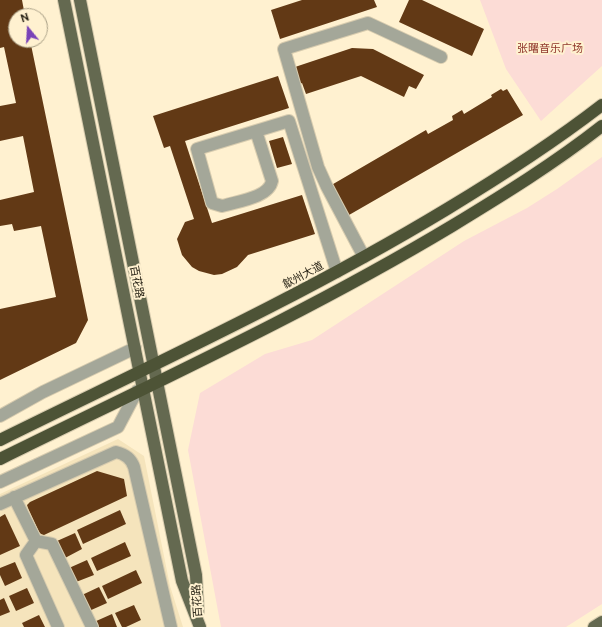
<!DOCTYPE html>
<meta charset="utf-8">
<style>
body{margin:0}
#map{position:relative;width:602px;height:627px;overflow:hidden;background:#fff1d0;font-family:Ubuntu,sans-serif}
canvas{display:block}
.north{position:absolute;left:8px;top:8px;width:40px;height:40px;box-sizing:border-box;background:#fff1d0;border:1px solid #a99f86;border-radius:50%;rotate:342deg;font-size:11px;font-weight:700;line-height:16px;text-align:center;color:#282316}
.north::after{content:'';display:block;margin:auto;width:14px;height:18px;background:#7942b8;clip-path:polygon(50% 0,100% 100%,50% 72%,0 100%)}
</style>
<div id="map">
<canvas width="602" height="627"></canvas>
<div class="north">N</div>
</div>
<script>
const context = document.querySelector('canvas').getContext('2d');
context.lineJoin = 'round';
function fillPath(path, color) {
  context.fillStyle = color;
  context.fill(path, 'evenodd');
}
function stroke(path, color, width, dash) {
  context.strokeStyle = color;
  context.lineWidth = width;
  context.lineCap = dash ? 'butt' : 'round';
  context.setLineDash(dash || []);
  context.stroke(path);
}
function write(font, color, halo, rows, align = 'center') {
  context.font = font + ' Ubuntu,"Noto Sans SC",sans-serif';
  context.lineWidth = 4;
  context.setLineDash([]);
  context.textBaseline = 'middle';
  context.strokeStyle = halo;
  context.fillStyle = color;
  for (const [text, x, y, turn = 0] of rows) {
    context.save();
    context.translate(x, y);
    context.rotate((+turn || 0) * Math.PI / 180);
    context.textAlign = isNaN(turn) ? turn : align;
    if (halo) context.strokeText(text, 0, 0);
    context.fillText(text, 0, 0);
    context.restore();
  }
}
fillPath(new Path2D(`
 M118 439 144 456 170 586 183 627H0V494Z`), '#f5e4bc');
fillPath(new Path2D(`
 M480 0H602V66L541 121 506 69Z
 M602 157V604L566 627H221L188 450 200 393 265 354 312 340 464 241 527 208 557 189Z`), '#fcdcd6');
fillPath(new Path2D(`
 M0 0H22L25 16H16V40H30L88 320 76 343 0 380V309L56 297 41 226 14 231 12 224 0 226V200L34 192 23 136 0 141V106L16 103 4 47 0 48Z
 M302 0H374L377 7 280 39 271 10Z
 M409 0H422L484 29 472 56 399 22Z
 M352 48 373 49 424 75 416 89 409 86 404 97 361 76 306 94 302 83 300 84 295 67Z
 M278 76 289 108 185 141 212 223 302 195 315 234 248 255 237 267 222 274 214 275 199 271 192 267 182 255 177 239 185 222 194 219 170 146 164 148 153 116Z
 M501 89 503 91 507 89 523 115 349 215 342 203 328 187 426 130 428 134 453 120 452 116 462 110 464 114 492 97 491 95Z
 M283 137 292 164 277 168 269 141Z
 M97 471 124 479 127 496 44 535 41 534 39 532 28 508 27 505 30 502Z
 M120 510 126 524 83 544 77 530Z
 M5 514 20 546 0 555V517Z
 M75 533 82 549 65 558 57 541Z
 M125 542 131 556 97 571 91 558Z
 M87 560 94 575 76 582 69 568Z
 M15 562 22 578 5 586 0 575V568Z
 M136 570 142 583 108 599 102 586Z
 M99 587 107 603 89 611 82 595Z
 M27 588 34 603 16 611 9 596Z
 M4 598 10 612 0 616V600Z
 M134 605 141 620 126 627H122L115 613Z
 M112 614 117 627H96L94 622Z
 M39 615 45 627H24L22 623Z`), '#623915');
const minor = new Path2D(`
 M256 131 272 181C269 197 240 201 226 205L222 206 212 203 197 149 289 121 337 272
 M364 257 327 187 318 167 284 49 368 23 441 57
 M0 416 43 392 135 348
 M0 482 118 427 137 391
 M14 497 36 541 52 544 92 627
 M0 504 116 452C125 454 131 458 134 467L171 627
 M36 541 26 555 58 627`);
const major = new Path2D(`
 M64 0 182 581 200 627
 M80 0 196 575 198 612
 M594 627 602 622`);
const highway = new Path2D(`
 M0 440C150 366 303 296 447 209 500 177 553 143 602 105
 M0 459C152 384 307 313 452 226 503 195 555 163 602 126`);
stroke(minor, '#d8ccaf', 14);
stroke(major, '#d8ccaf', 14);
stroke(highway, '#d8ccaf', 14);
stroke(minor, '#a4a799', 12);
stroke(major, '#646950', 12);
stroke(highway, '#4d5336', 12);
write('11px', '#90362b', '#fff1d0', [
 ["张曙音乐广场",550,48]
]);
write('11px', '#282316', '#fff1d0', [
 ["歙州大道",303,275,-28],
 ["百花路",137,282,79],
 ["百花路",197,601,-94]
]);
</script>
